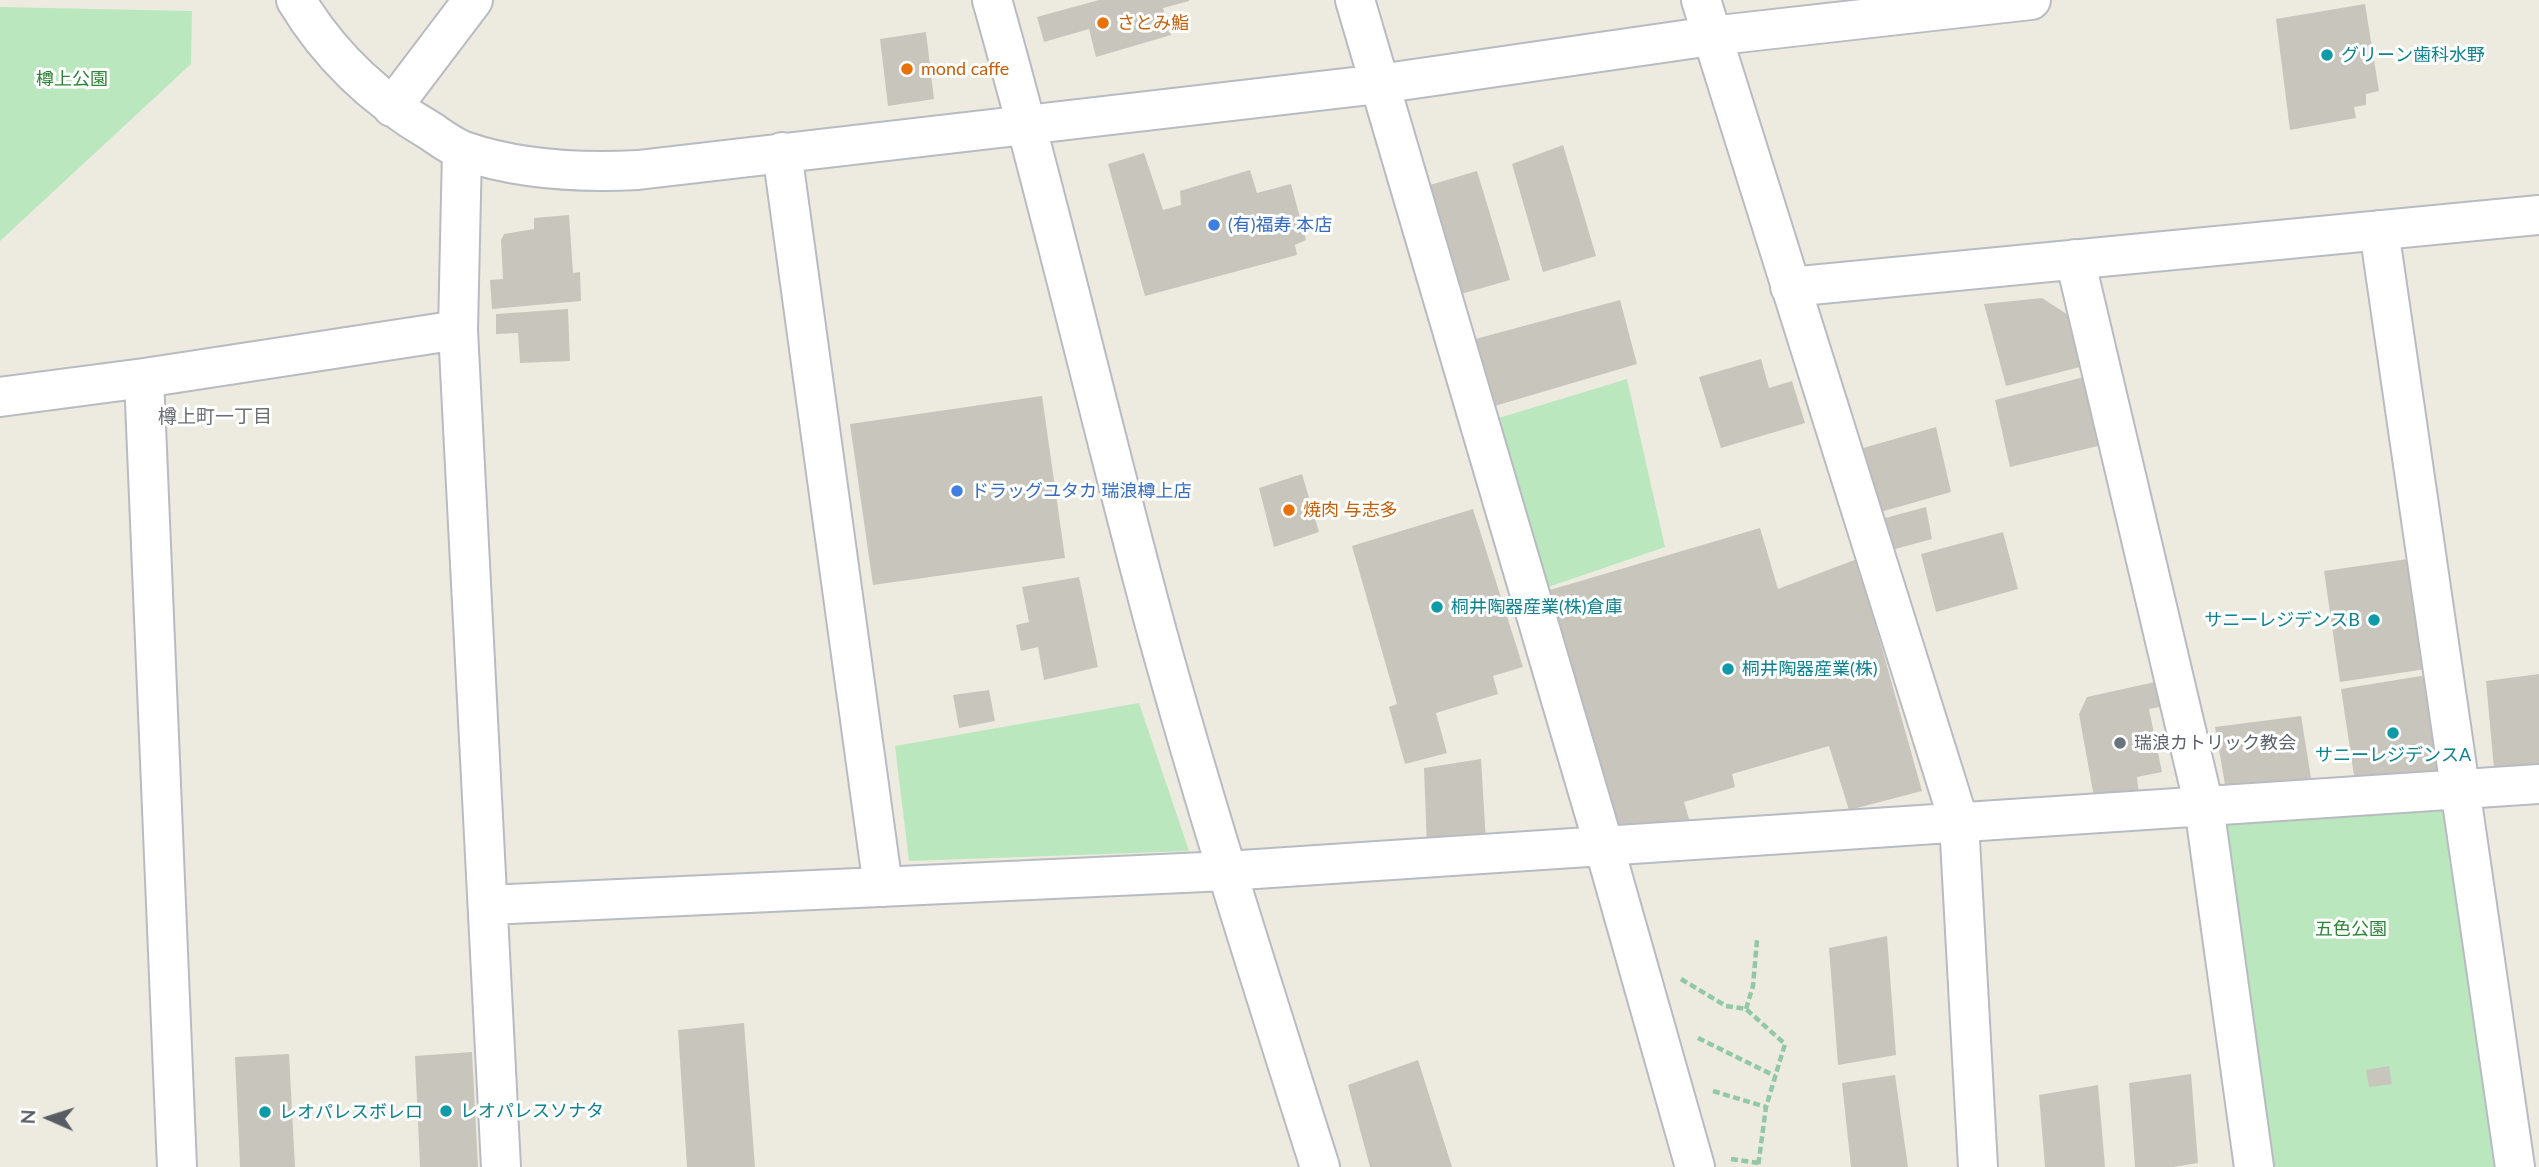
<!DOCTYPE html>
<meta charset="utf-8">
<style>
body{margin:0}
#map{position:relative;width:2539px;height:1167px;overflow:hidden;background:#edebe0;font-family:Lato,sans-serif}
canvas{display:block}
.north{position:absolute;left:14px;top:1083px;width:70px;height:70px;-webkit-text-stroke:5px #fff;paint-order:stroke;rotate:273deg;font-size:19px;font-weight:700;line-height:28px;text-align:center;color:#595d63}
.north::after{content:'';display:block;margin:auto;width:24px;height:32px;background:#595d63;clip-path:polygon(50% 0,100% 100%,50% 72%,0 100%)}
</style>
<div id="map">
<canvas width="2539" height="1167"></canvas>
<div class="north">N</div>
</div>
<script>
const context = document.querySelector('canvas').getContext('2d');
context.lineJoin = 'round';
function fillPath(path, color) {
  context.fillStyle = color;
  context.fill(path, 'evenodd');
}
function stroke(path, color, width, dash) {
  context.strokeStyle = color;
  context.lineWidth = width;
  context.lineCap = dash ? 'butt' : 'round';
  context.setLineDash(dash || []);
  context.stroke(path);
}
function write(font, color, halo, rows, align = 'center') {
  context.font = font + ' Lato,"Noto Sans JP",sans-serif';
  context.lineWidth = 6;
  context.setLineDash([]);
  context.textBaseline = 'middle';
  context.strokeStyle = halo;
  context.fillStyle = color;
  for (const [text, x, y, turn = 0] of rows) {
    context.save();
    context.translate(x, y);
    context.rotate((+turn || 0) * Math.PI / 180);
    context.textAlign = isNaN(turn) ? turn : align;
    if (halo) context.strokeText(text, 0, 0);
    context.fillText(text, 0, 0);
    context.restore();
  }
}
fillPath(new Path2D(`
 M0 7 192 11 191 64 0 241Z
 M1627 379 1665 547 1528 594 1479 424Z
 M1139 703 1189 851 909 861 895 746Z
 M2453 802 2500 1167H2267L2216 820Z`), '#bae7be');
fillPath(new Path2D(`
 M1099 0H1189V1L1163 8 1171 35 1096 57 1089 29 1044 42 1037 17Z
 M2365 4 2379 91 2366 94V105L2354 107 2356 118 2290 130 2276 19Z
 M926 32 934 99 888 106 880 39Z
 M1563 145 1596 256 1543 272 1512 164Z
 M1144 153 1163 210 1181 205 1180 191 1250 170 1257 193 1291 184 1306 240 1295 245 1297 255 1145 296 1108 164Z
 M1477 171 1510 280 1461 294 1430 185Z
 M569 215 573 273 580 272 581 301 492 309 490 280 503 279 501 240 504 234 534 229V218Z
 M2042 298 2076 320 2084 366 2006 386 1984 304Z
 M1620 300 1637 364 1488 408 1468 341Z
 M568 309 570 361 520 363 518 333 496 334V314Z
 M1761 359 1769 388 1792 381 1805 423 1721 448 1699 377Z
 M2088 376 2102 445 2010 467 1995 400Z
 M1042 396 1065 558 873 585 850 424Z
 M1936 427 1951 492 1877 513 1860 449Z
 M1302 474 1319 532 1274 547 1259 488Z
 M1926 507 1932 539 1888 551 1878 520Z
 M1473 509 1523 667 1493 676 1498 694 1436 713 1447 753 1405 764 1389 707 1397 704 1352 546Z
 M1760 528 1778 589 1857 559 1922 791 1849 810 1829 746 1732 774 1735 787 1684 802 1692 829 1623 844 1543 592Z
 M2003 532 2018 589 1936 612 1921 554Z
 M2408 559 2426 669 2340 682 2324 571Z
 M1079 577 1098 667 1044 680 1038 647 1021 651 1016 625 1029 622 1022 587Z
 M2539 674V763L2494 769 2486 681Z
 M2427 675 2446 776 2356 789 2341 689Z
 M2164 680 2170 705 2149 709 2162 772 2137 777 2139 796 2095 803 2079 714 2087 697Z
 M989 690 995 721 959 728 953 695Z
 M2301 716 2312 784 2227 796 2215 727Z
 M1481 759 1486 842 1427 846 1424 768Z
 M1887 936 1896 1055 1838 1065 1829 948Z
 M744 1023 755 1167H687L678 1030Z
 M472 1052 478 1167H420L415 1056Z
 M289 1054 295 1167H240L235 1057Z
 M1418 1060 1452 1167H1370L1348 1085Z
 M2389 1066 2392 1084 2369 1087 2366 1070Z
 M2191 1074 2198 1163 2173 1167H2135L2129 1083Z
 M1895 1075 1908 1167H1851L1842 1083Z
 M2098 1085 2105 1167H2045L2039 1095Z`), '#c8c5bd');
const minor = new Path2D(`
 M296 0C329 55 377 100 432 132 442 139 453 147 464 151 519 170 580 173 638 170L1379 84 1711 36 2031 0
 M992 0C1051 207 1099 417 1155 625 1205 807 1263 987 1320 1167
 M1355 0 1604 846 1695 1167
 M1701 0 1959 822 1978 1167
 M392 107 473 0
 M462 151 458 330 501 1167
 M782 152 883 887
 M2379 230 2515 1167
 M2075 259 2204 806 2254 1167
 M1790 287 2539 215
 M144 378 177 1167
 M0 397 144 378 458 330
 M488 905 1226 871 2539 784`);
stroke(minor, '#b8bbc1', 42);
stroke(new Path2D(`
 M1681 979 1726 1006 1746 1009 1785 1044 1766 1107 1758 1167
 M1746 1009 1753 986 1757 940
 M1698 1038 1775 1076
 M1713 1091 1766 1107
 M1731 1159 1758 1163`), '#93c8a6', 4.5, [7, 3.5]);
stroke(minor, '#fff', 38);
for (const [x, y, r, color] of [
 [1103,23,7,"#e8710a"],
 [2327,55,7,"#0f9aa8"],
 [907,69,7,"#e8710a"],
 [1214,225,7,"#3f7fe0"],
 [957,491,7,"#3f7fe0"],
 [1289,510,7,"#e8710a"],
 [1437,607,7,"#0f9aa8"],
 [2374,620,7,"#0f9aa8"],
 [1728,669,7,"#0f9aa8"],
 [2393,733,7,"#0f9aa8"],
 [2120,743,7,"#6b7280"],
 [446,1111,7,"#0f9aa8"],
 [265,1112,7,"#0f9aa8"]
]) {
  const dot = new Path2D();
  dot.arc(x, y, r, 0, 2 * Math.PI);
  context.fillStyle = color;
  context.fill(dot);
  stroke(dot, '#fff', 2.5);
}
write('18px', '#c56008', '#fff', [
 ["さとみ鮨",1117,23],
 ["mond caffe",921,69],
 ["焼肉 与志多",1303,510]
], 'left');
write('18px', '#0d838f', '#fff', [
 ["グリーン歯科水野",2341,55],
 ["桐井陶器産業(株)倉庫",1451,607],
 ["サニーレジデンスB",2360,620,"right"],
 ["桐井陶器産業(株)",1742,669],
 ["サニーレジデンスA",2393,755,"center"],
 ["レオパレスソナタ",460,1111],
 ["レオパレスボレロ",279,1112]
], 'left');
write('18px', '#2e8538', '#fff', [
 ["樽上公園",72,79],
 ["五色公園",2351,929]
]);
write('18px', '#366cbe', '#fff', [
 ["(有)福寿 本店",1228,225],
 ["ドラッグユタカ 瑞浪樽上店",971,491]
], 'left');
write('18px', '#5b616d', '#fff', [
 ["瑞浪カトリック教会",2134,743]
], 'left');
write('19px', '#6a6f75', '#fff', [
 ["樽上町一丁目",215,417]
]);
</script>
